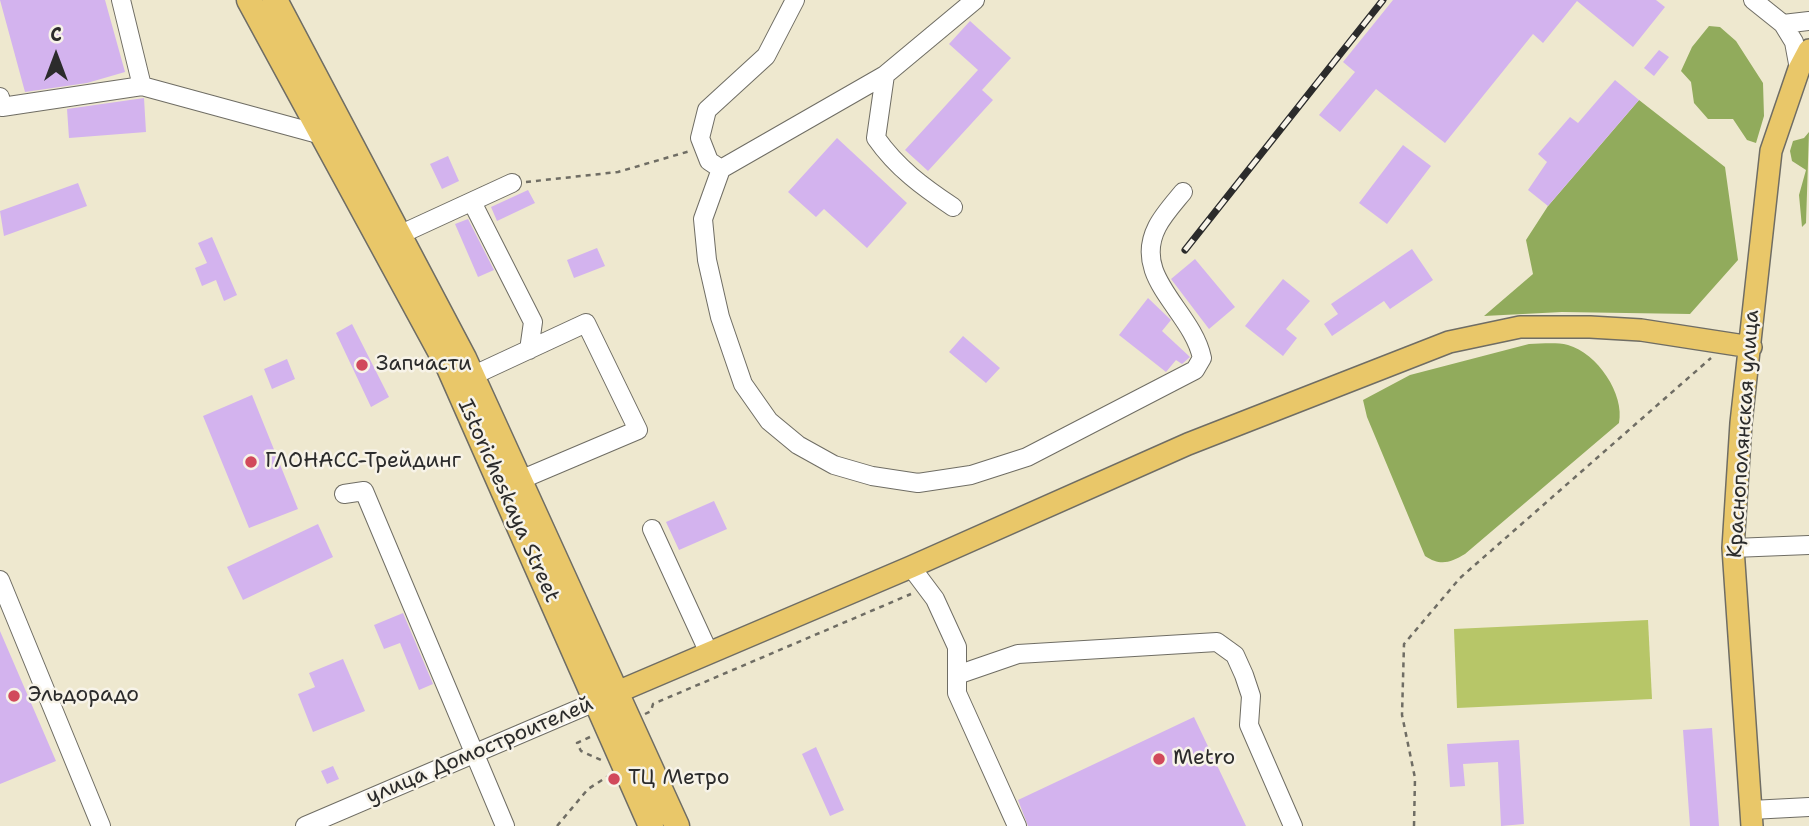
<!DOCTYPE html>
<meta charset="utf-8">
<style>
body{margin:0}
#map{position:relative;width:1809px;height:826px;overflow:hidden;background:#eee8cf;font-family:"Shantell Sans",sans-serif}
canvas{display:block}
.north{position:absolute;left:21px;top:21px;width:70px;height:70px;-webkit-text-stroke:5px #f7f3e8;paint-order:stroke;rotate:0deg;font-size:19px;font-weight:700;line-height:28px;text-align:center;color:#2b2b2b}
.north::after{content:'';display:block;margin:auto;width:24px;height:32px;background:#2b2b2b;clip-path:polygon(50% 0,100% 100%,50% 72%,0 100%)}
</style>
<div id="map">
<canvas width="1809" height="826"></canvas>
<div class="north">С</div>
</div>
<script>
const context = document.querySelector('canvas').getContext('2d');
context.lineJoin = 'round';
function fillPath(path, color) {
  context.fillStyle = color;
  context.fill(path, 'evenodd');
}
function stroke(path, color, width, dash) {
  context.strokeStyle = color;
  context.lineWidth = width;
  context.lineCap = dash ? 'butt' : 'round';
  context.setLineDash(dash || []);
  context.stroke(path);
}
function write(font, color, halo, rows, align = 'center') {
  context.font = font + ' "Shantell Sans",sans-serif';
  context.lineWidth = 5;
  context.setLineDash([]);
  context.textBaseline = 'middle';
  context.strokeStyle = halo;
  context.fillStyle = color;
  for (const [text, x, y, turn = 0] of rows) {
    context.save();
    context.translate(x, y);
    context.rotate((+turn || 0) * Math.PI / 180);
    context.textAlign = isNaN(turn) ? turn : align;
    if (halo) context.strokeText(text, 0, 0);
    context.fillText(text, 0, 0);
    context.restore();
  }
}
fillPath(new Path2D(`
 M1648 620 1652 699 1457 708 1454 629Z`), '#b7c668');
fillPath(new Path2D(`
 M1709 26 1720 27 1736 41 1763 83 1764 116 1756 143 1747 140 1733 119H1708L1694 103 1691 82 1681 71 1692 47Z
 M1639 100 1725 167 1738 260 1690 314 1562 312 1484 316 1533 274 1526 240 1548 206Z
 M1809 132 1806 223 1802 227 1799 195 1806 170 1792 161 1790 151 1793 141 1804 138Z
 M1529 344C1541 344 1555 342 1568 345 1597 353 1625 394 1619 423L1465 554C1450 563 1440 566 1425 556L1367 417 1363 400 1410 375Z`), '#91ab5c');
fillPath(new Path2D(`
 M0 0H105L125 72 87 83 25 92Z
 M1393 0H1656L1665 7 1633 47 1577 1 1543 43 1533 34 1445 143 1376 89 1340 132 1319 115 1355 72 1343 62Z
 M970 21 1011 58 982 90 993 100 928 171 905 150 978 70 949 44Z
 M1659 50 1669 57 1654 76 1644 68Z
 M1615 80 1639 100 1548 206 1528 190 1547 162 1538 154 1570 117 1578 123Z
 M144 98 146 132 69 138 67 109Z
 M837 138 907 203 867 248 824 209 816 217 788 192Z
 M1403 145 1431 166 1387 224 1359 203Z
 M448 156 459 181 442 189 430 164Z
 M78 183 87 206 4 236 0 211Z
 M528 190 535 203 497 221 491 207Z
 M468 219 494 270 478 277 455 224Z
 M212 237 237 295 224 301 216 280 202 286 195 268 207 263 198 243Z
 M597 248 605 266 574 278 567 260Z
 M1412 249 1433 280 1390 309 1384 301 1332 336 1324 324 1338 314 1331 304Z
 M1195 259 1235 307 1209 329 1171 279Z
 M1283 279 1310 301 1286 329 1297 338 1283 356 1245 326Z
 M1148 298 1171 320 1162 331 1190 357 1182 364 1176 360 1166 372 1119 335Z
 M352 324 389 397 371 407 336 333Z
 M963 336 1000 368 986 383 949 352Z
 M287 359 295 379 272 389 264 369Z
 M252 395 298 509 249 528 203 416Z
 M714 501 727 529 679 550 666 522Z
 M318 524 333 557 243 600 227 567Z
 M403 613 433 684 419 690 400 643 384 649 374 625Z
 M0 631 56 761 0 784Z
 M343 659 365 711 313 732 298 694 315 687 309 673Z
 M1194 717 1246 826H1028L1018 800Z
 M1712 728 1719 826H1690L1683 730Z
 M1519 740 1524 824 1501 826 1498 762 1463 764 1465 786 1450 787 1447 744Z
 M816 747 844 810 830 816 802 754Z
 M333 766 339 779 327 784 321 771Z`), '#d3b3ee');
const minor = new Path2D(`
 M121 0 142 86
 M975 0 885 75 721 169 703 219 707 260 720 317 743 384 769 421 798 445 834 465 872 476 918 483 971 475 1027 457 1195 370 1202 358C1192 310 1131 278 1157 227 1163 215 1174 203 1183 192
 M1753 0 1783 24 1809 21
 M1783 24 1794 42 1799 69
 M885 75 876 138C897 168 923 187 953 207
 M0 97 2 107 142 86 322 135
 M721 169 709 161 700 138 707 110 766 56 795 0
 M472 202 533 322 529 350
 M399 235 512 183
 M472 376 586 323 638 430 520 480
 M344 494 364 491 505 826
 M652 529 709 653
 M1733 548 1809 545
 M911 567 935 599 957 647V693L1017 826
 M0 580 101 826
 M957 675 1018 654 1217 642 1235 655 1244 675 1251 696 1249 725 1293 826
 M1751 810 1809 807
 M305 826 595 702`);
const major = new Path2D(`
 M601 699 911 567 1188 444 1449 342 1520 327H1590L1641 330 1751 347
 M1752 826 1733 548 1741 423 1771 151 1799 69 1809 50`);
const highway = new Path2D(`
 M249 0 449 368 651 826
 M275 0 464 358 677 826`);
stroke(minor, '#6f6d64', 20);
stroke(major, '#6f6d64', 24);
stroke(highway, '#6f6d64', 27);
stroke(new Path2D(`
 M526 182 618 172 690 151
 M645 714 651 711 653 704 911 594
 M590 737 577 743 581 751 601 760
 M557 826 588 789 610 775
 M1414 826 1415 778 1402 715 1404 644 1460 578 1711 358`), '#6f6d64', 2.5, [5, 5]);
stroke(minor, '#fff', 18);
stroke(major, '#e9c769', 21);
stroke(highway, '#e9c769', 24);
const rail = new Path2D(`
 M1185 250 1383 0`);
stroke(rail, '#2b2b2b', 7);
stroke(rail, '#f7f3e8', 4.5, [13]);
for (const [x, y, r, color] of [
 [362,365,7,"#d1495b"],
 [251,462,7,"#d1495b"],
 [14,696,7,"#d1495b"],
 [1159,759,7,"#d1495b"],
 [614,779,7,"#d1495b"]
]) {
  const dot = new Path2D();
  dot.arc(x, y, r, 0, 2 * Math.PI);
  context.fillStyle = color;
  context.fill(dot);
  stroke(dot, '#f7f3e8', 2.5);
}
write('21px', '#2b2b2b', '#f7f3e8', [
 ["Запчасти",376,365],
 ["ГЛОНАСС-Трейдинг",265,462],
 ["Эльдорадо",28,696],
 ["Metro",1173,759],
 ["ТЦ Метро",628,779]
], 'left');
write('21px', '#2b2b2b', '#f7f3e8', [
 ["Краснополянская улица",1744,434,-86],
 ["Istoricheskaya Street",508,501,66],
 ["улица Домостроителей",480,751,-23]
]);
</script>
